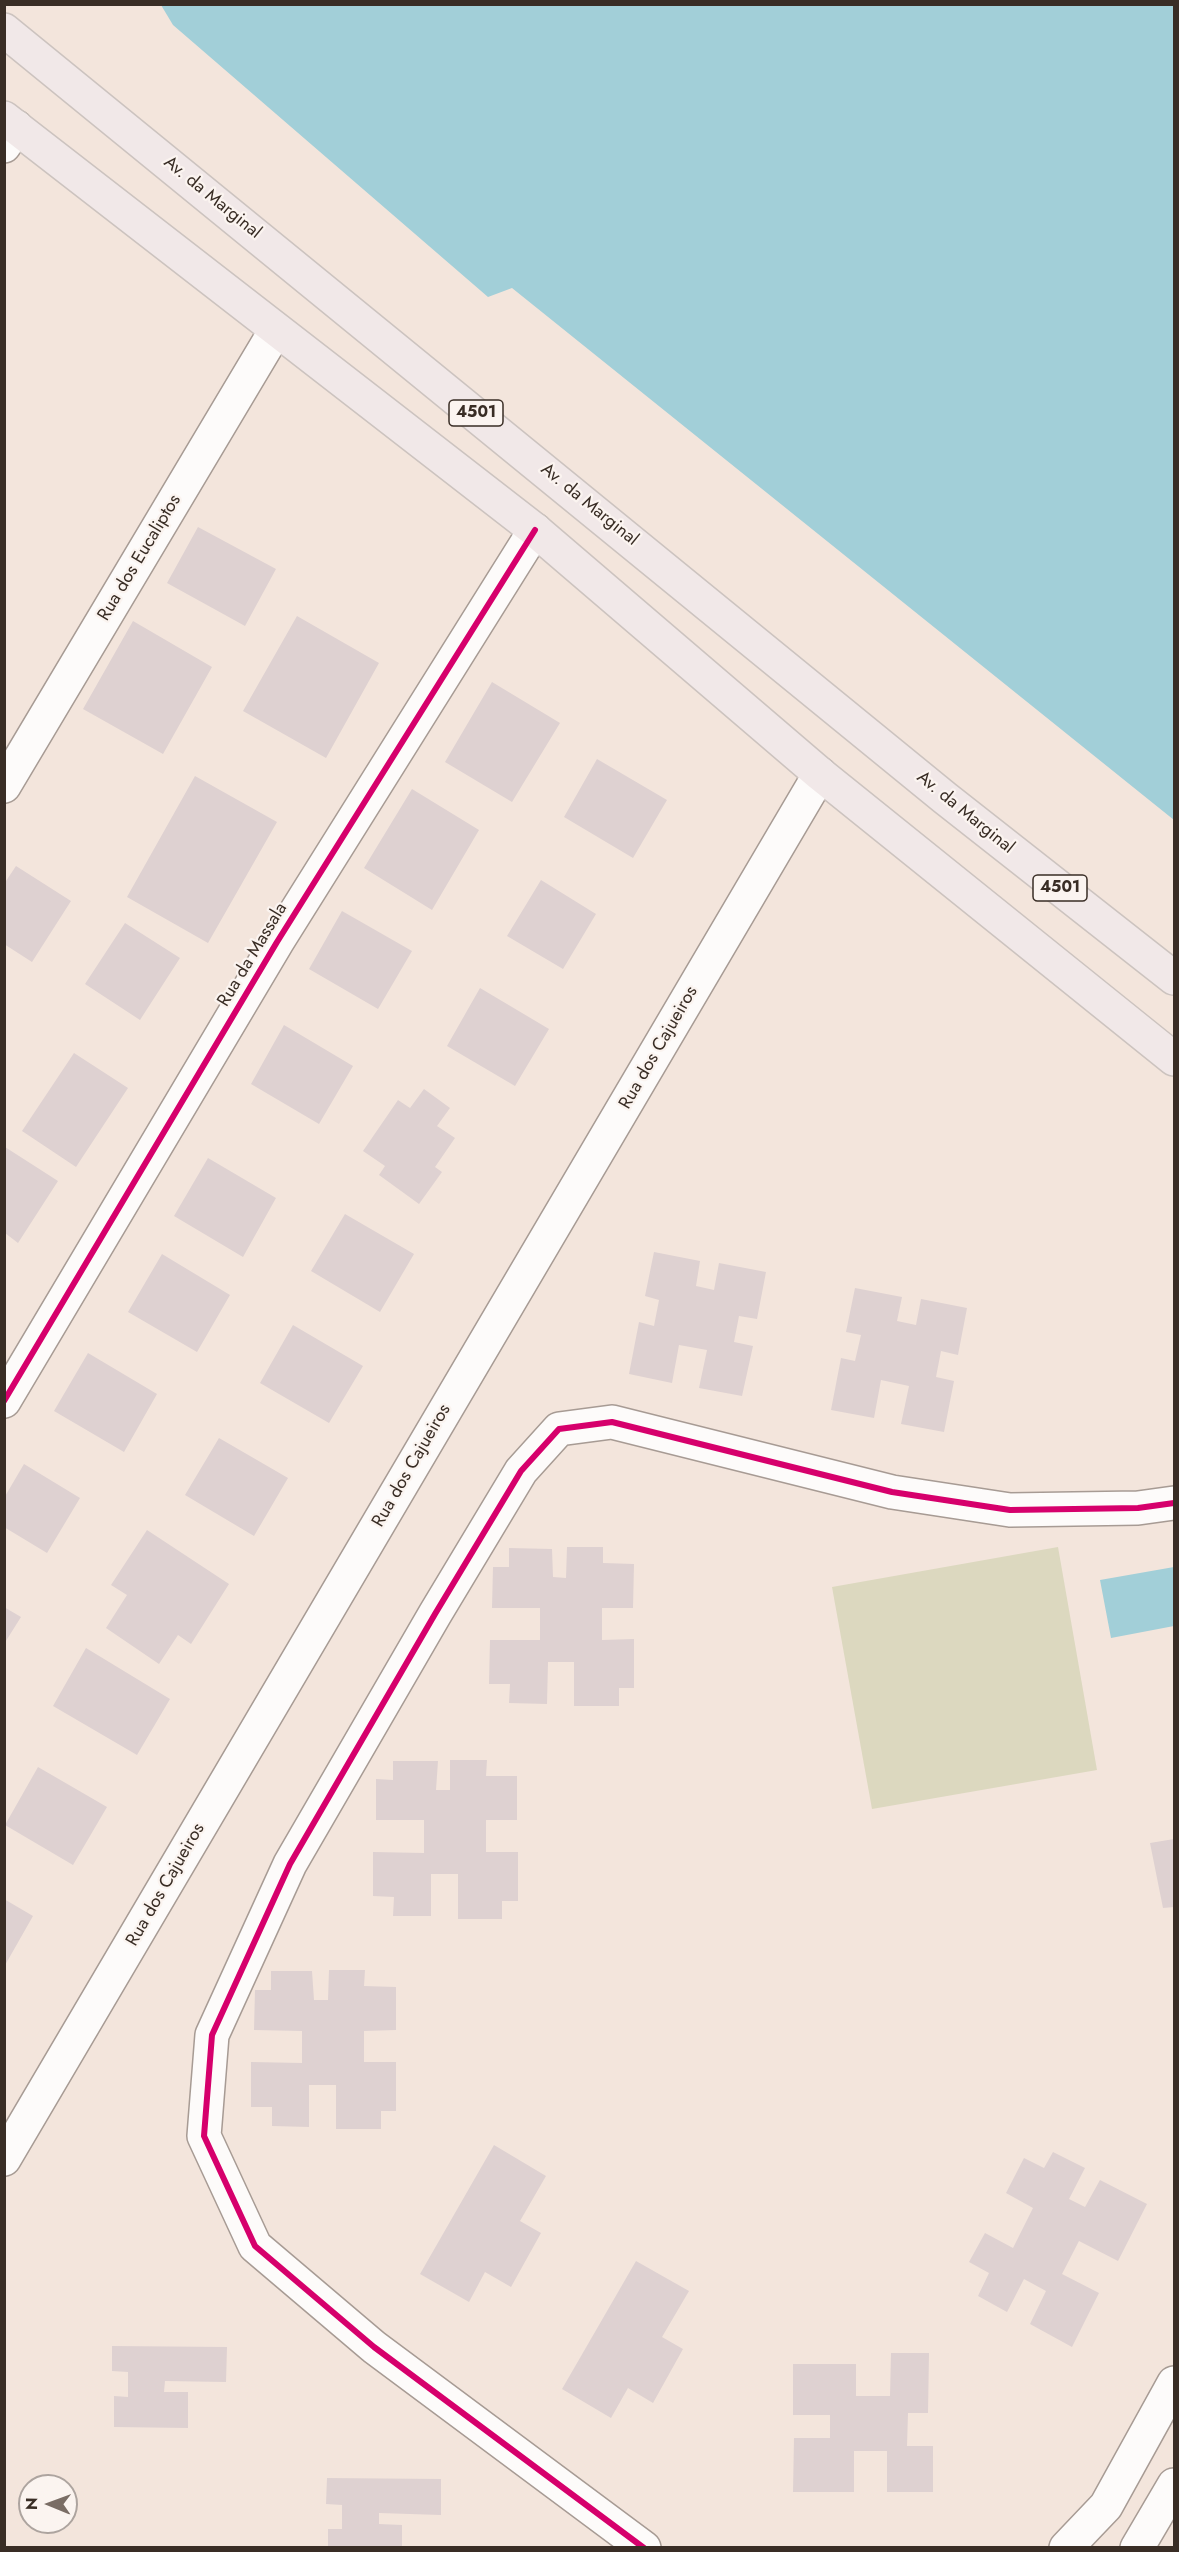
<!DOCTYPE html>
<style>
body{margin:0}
#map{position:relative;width:1179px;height:2552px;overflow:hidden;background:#f3e5dc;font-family:Jost,sans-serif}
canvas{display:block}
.frame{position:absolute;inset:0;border:6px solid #392d25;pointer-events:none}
.north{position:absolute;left:18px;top:2474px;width:60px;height:60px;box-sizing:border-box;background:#fbf4f0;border:2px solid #ada49f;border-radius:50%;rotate:271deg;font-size:16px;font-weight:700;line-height:24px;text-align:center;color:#392d25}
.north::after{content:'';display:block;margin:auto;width:21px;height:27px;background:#7a6d65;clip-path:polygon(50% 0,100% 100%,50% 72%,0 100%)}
</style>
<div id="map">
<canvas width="1179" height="2552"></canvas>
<div class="frame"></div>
<div class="north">N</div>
</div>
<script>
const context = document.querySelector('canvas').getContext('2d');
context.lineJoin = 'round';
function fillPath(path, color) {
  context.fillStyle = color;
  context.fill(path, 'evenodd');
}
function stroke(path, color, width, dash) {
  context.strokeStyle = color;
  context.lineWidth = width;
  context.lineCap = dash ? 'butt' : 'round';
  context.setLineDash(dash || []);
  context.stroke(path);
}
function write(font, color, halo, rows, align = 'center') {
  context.font = font + ' Jost,sans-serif';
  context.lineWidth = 4.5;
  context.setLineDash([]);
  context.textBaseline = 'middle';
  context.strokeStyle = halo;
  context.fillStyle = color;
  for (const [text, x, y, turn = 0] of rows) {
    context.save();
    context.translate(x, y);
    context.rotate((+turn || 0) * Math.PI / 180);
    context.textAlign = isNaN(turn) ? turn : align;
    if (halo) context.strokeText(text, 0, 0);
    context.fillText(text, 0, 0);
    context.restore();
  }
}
fillPath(new Path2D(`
 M1058 1547 1097 1770 872 1809 832 1587Z`), '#dcd8bf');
fillPath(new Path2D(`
 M161 5H1174V820L512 288 488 297 173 25Z
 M1174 1567V1626L1111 1638 1100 1580Z`), '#a2cfd8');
fillPath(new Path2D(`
 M198 527 276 569 245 626 167 583Z
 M297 616 379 663 326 758 243 711Z
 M133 621 212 667 163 754 83 709Z
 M492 682 560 723 512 802 445 762Z
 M597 759 667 800 633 858 564 817Z
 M195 776 277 822 208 943 127 897Z
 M412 789 479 830 432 910 364 868Z
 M16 866 71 901 32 962 4 944V884Z
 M541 880 596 914 563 969 507 936Z
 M342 911 412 951 378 1009 309 969Z
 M125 923 180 958 140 1020 85 984Z
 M480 988 549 1029 515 1086 447 1046Z
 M284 1025 353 1066 319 1124 251 1084Z
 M74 1053 128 1088 76 1167 22 1131Z
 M424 1089 450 1108 437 1126 455 1138 435 1167 442 1172 419 1204 379 1175 385 1166 363 1151 398 1100 410 1108Z
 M5 1147 58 1181 18 1243 5 1233Z
 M208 1158 276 1198 243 1257 174 1216Z
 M345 1214 414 1254 380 1312 311 1271Z
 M654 1252 700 1261 696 1286 714 1290 719 1263 766 1272 757 1319 739 1316 734 1342 753 1346 742 1396 699 1388 707 1350 679 1345 672 1383 629 1374 639 1322 654 1326 659 1300 645 1296Z
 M162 1254 230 1295 197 1352 128 1312Z
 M855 1288 902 1297 897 1321 916 1325 921 1299 967 1308 958 1355 941 1351 936 1377 954 1381 944 1432 901 1424 909 1386 881 1380 874 1418 831 1410 841 1358 855 1361 861 1335 846 1332Z
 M293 1325 363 1366 329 1423 260 1383Z
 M88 1353 157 1394 124 1452 54 1411Z
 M219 1438 288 1478 254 1536 185 1495Z
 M24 1464 80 1498 47 1553 4 1527V1498Z
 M147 1530 229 1584 191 1644 178 1635 159 1664 106 1628 127 1595 111 1585Z
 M567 1547H603V1563L634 1564 633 1608H602V1640L634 1639V1688H619V1706H574V1662H548L547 1704 509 1703 510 1684H489L490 1640H540V1608H492L493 1567H509V1548L552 1549 553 1577 566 1578Z
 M4 1607 21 1617 4 1644Z
 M86 1648 170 1699 137 1755 53 1706Z
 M450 1760H487L486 1776H517V1820H486V1852H518V1901H502V1919H458V1874H431V1916H393L394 1897 373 1896V1852L424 1853V1820H376V1779L393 1780V1761H438L436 1790H450Z
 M38 1767 107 1807 73 1865 5 1825Z
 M1174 1839V1907L1163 1908 1150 1843Z
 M4 1899 33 1916 4 1967Z
 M329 1970H365L364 1986 396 1987V2030L364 2031V2062H396V2111H381V2129H336V2085H309V2127L272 2126V2107H251V2062L302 2063V2031L254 2030 255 1990H271V1971H312L314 2000H328Z
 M494 2145 546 2176 520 2221 541 2233 511 2287 485 2272 469 2302 420 2274Z
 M1053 2152 1085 2168 1069 2199 1085 2207 1100 2180 1147 2204 1118 2261 1079 2241 1062 2274 1099 2293 1072 2347 1030 2324 1046 2291 1024 2279 1007 2312 978 2296 989 2273 969 2262 985 2233 1013 2248 1033 2208 1006 2193 1024 2158 1044 2168Z
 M636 2261 689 2291 662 2337 683 2349 653 2403 628 2388 611 2418 562 2389Z
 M112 2346 227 2347 226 2382 165 2381 164 2392H188V2428L114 2427V2396L128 2397V2372L112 2371Z
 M891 2353H929L928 2413H908L907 2446H933V2492H887V2451H854V2492H793L794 2438H830V2415H793V2364H856V2396H890Z
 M327 2478 441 2479V2515L379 2513V2524L402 2525V2548H328V2529H342V2505L326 2504Z`), '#ded1d1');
const minor = new Path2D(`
 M4 146 16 127
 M4 786 276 330
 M4 1401 277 942 535 530
 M4 2159 820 774
 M644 2548 374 2347 255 2246 204 2136 212 2035 290 1864 435 1614 521 1471 559 1429 612 1422 892 1492 1010 1510 1138 1508 1174 1503
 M1066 2548 1106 2506 1174 2383
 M1137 2548 1174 2485`);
const primary = new Path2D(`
 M4 30 945 798 1174 978
 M4 118 535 530 820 774 1174 1059`);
stroke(minor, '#a79b94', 36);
stroke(primary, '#ccc3bf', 36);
stroke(minor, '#fdfbfa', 33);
stroke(primary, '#f1e8e8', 33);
stroke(new Path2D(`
 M4 1401 277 942 535 530
 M644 2548 374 2347 255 2246 204 2136 212 2035 290 1864 435 1614 521 1471 559 1429 612 1422 892 1492 1010 1510 1138 1508 1174 1503`), '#d6006c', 6);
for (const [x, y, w] of [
 [476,413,54],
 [1060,888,54]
]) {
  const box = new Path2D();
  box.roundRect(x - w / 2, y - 13, w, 26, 4.5);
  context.fillStyle = '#fbf4f0';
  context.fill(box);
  stroke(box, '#392d25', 1.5);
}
write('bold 16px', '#392d25', null, [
 ["4501",476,413],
 ["4501",1060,888]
]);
write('18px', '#392d25', '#fbf4f0', [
 ["Av. da Marginal",212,198,39],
 ["Av. da Marginal",589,505,39],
 ["Rua dos Eucaliptos",140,558,-59],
 ["Av. da Marginal",965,813,39],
 ["Rua da Massala",253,955,-59],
 ["Rua dos Cajueiros",659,1048,-60],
 ["Rua dos Cajueiros",412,1466,-60],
 ["Rua dos Cajueiros",166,1885,-60]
]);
</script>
